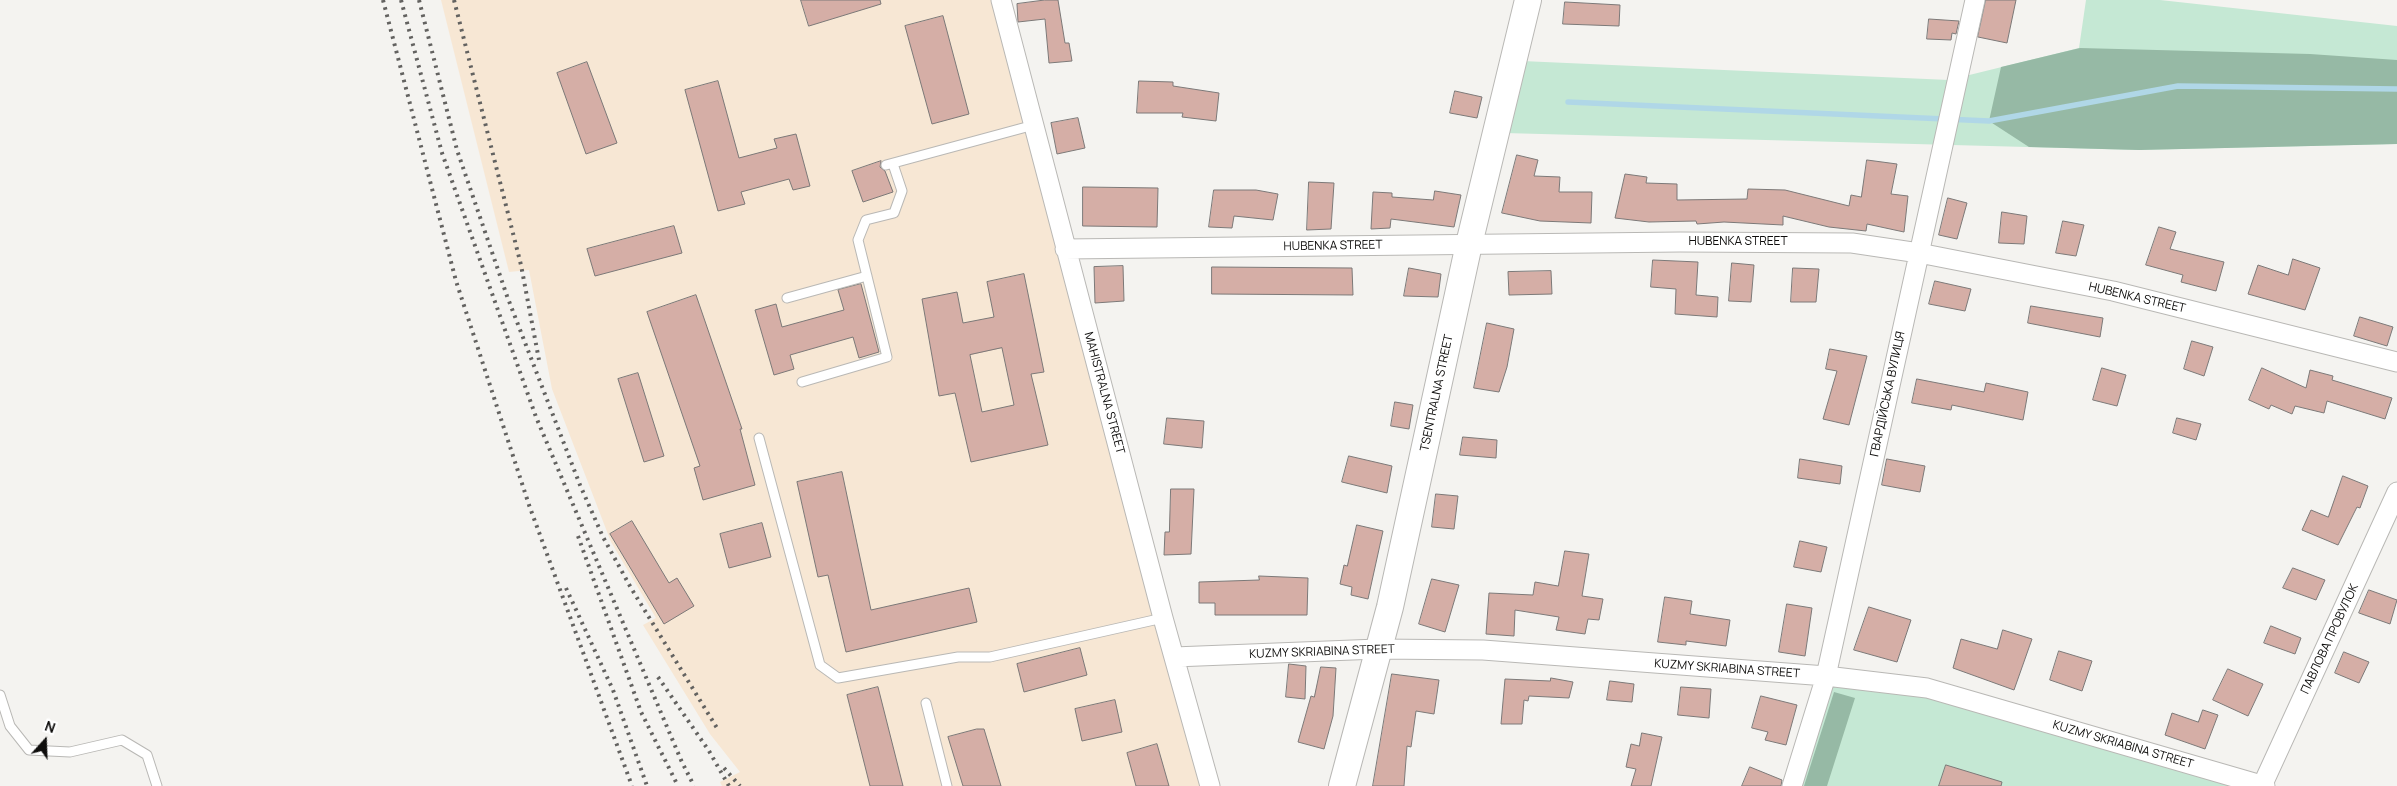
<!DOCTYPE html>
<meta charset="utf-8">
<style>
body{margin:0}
#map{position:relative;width:2397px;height:786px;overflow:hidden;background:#f4f3f0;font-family:Manrope,sans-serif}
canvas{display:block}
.north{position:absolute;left:20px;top:716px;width:50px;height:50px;-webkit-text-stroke:4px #fff;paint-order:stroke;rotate:20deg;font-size:14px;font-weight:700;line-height:20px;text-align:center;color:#0e0d0c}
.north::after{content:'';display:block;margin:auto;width:18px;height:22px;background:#0e0d0c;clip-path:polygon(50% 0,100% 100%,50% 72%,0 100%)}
</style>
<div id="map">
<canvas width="2397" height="786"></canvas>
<div class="north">N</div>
</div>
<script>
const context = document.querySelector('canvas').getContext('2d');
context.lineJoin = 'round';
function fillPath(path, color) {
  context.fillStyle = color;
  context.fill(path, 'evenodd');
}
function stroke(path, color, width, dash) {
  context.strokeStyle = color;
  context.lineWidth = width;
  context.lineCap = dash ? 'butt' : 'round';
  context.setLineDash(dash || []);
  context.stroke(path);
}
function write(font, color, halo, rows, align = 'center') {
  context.font = font + ' Manrope,sans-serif';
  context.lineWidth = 4.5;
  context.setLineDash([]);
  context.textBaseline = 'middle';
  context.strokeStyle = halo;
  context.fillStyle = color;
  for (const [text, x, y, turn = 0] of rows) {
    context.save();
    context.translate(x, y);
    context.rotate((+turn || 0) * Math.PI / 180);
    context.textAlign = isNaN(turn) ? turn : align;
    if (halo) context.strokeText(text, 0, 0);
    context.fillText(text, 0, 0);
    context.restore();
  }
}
fillPath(new Path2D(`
 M441 0H1001L1210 786H722L720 782 740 772 710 734 643 625 656 618 611 542 552 389 529 270 509 272Z`), '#f7e7d4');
fillPath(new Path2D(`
 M2086 0H2160L2397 26V144L2139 150 1504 133 1522 61 1949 80 2079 48Z
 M1826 676 1927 688 2262 786H1792Z`), '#c5e8d4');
fillPath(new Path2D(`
 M2080 48 2310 54 2397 60V144L2139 150 2029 147 1989 121 2001 67Z
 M1834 692 1855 698 1827 786H1804Z`), '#96b9a5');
stroke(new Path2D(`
 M1568 102 1989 121 2178 86 2397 89`), '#b0d7e7', 5.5);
const building = new Path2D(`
 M801 0H880L881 4 809 26Z
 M1045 0H1058L1065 43H1069L1072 61 1049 63 1045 19 1018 22 1017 4Z
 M1986 0H2016L2007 43 1978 37Z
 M1565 2 1620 5 1619 26 1563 24Z
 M943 16 969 114 932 124 905 26Z
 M1929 19 1959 21 1956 34 1952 33 1951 40 1927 39Z
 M587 62 617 143 586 154 557 73Z
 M718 81 739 158 777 148 774 139 796 134 810 186 793 190 789 179 741 192 745 204 718 211 685 90Z
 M1139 81 1173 82V86L1219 93 1216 121 1182 117 1183 113H1137Z
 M1455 91 1482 97 1477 118 1450 113Z
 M1078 118 1085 148 1057 154 1051 123Z
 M1517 155 1538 160 1534 176 1560 177 1559 192H1592L1591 223 1540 221 1502 213Z
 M1867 160 1897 164 1891 194 1908 196 1904 232 1867 224 1866 231 1829 227 1783 216V225L1724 222 1697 224 1696 221 1649 222 1615 218 1625 174 1647 177 1646 183 1677 184V200L1747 199 1748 189 1785 190 1849 206 1851 195 1861 197Z
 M881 161 880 167 885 171 893 192 863 202 852 171Z
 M1309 182 1334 183 1331 229 1307 230Z
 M1083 187 1158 188 1157 227 1083 226Z
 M1214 190H1256L1278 194 1273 220 1234 216 1232 228 1209 227Z
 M1435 191 1461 195 1454 227 1391 219 1390 228 1371 229 1373 192 1392 193V197L1433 200Z
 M1948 198 1967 203 1957 239 1939 235Z
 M2002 212 2027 216 2024 244 1999 243Z
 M2063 221 2084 225 2076 256 2056 253Z
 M674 226 682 253 595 276 587 249Z
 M2159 227 2176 232 2170 249 2224 262 2216 291 2181 282 2183 275 2146 265Z
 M2293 259 2320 268 2305 310 2248 294 2258 265 2288 275Z
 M1653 260 1698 262 1696 295 1718 297 1717 317 1675 314 1676 289 1651 287Z
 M1732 263 1754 265 1751 302 1729 301Z
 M1123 266 1124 301 1095 303 1094 267Z
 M1212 267 1352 268 1353 295 1212 294Z
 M1409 268 1441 274 1438 297 1404 296Z
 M1793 268 1819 269 1816 302H1791Z
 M1551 271 1552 294 1509 295 1508 272Z
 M1024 274 1044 372 1031 374 1048 445 971 462 955 393 939 396 922 299 957 292 963 323 994 317 987 282ZM1002 348 1014 405 982 412 970 355Z
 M1935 281 1971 289 1965 311 1929 304Z
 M861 284 879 352 859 358 853 337 790 355 794 369 774 375 755 310 776 304 782 327 844 310 838 290Z
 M696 295 742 429H740L755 485 703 500 694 468 700 466 647 312Z
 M2031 306 2103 318 2100 337 2028 323Z
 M2360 317 2393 327 2387 346 2354 336Z
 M1487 323 1514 329 1507 367 1499 392 1474 388Z
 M2192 341 2213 347 2204 376 2184 369Z
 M1830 349 1867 356 1849 425 1823 419 1837 371 1826 369Z
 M2102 368 2126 375 2117 406 2093 400Z
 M2262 368 2306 388 2310 370 2333 376 2332 380 2392 398 2385 419 2327 401 2324 413 2295 406 2292 414 2271 405 2269 409 2249 400Z
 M638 373 664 456 644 462 618 379Z
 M1917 379 1984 392 1986 383 2028 392 2023 420 1952 405 1951 410 1912 403Z
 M1395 402 1413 405 1409 429 1391 426Z
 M1167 418 1204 421 1202 448 1164 444Z
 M2177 418 2201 424 2196 440 2173 433Z
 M1463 437 1497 440 1496 458 1460 455Z
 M1349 456 1392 466 1387 493 1342 482Z
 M1800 459 1842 466 1840 484 1798 478Z
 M1887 459 1925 466 1920 492 1882 485Z
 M842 472 871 610 969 588 977 622 846 652 828 575 818 577 797 482Z
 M2343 476 2368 486 2360 508 2357 507 2338 545 2302 530 2311 510 2328 517Z
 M1171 489H1194L1191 554 1164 555 1165 532H1169Z
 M1436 494 1458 496 1454 529 1432 527Z
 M632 521 669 583 677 578 694 606 664 624 610 534Z
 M762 523 771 557 729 568 720 534Z
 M1357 525 1383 531 1368 599 1351 595 1352 587 1340 584 1344 565 1347 566Z
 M1800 541 1827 547 1821 572 1794 567Z
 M1565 551 1589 554 1582 596 1603 599 1599 620 1588 619 1585 634 1556 630 1559 617 1515 610 1514 636 1486 634 1489 593 1533 595 1535 582 1558 586Z
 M2293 568 2325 580 2316 600 2283 588Z
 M1259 576 1308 578 1307 615H1215V603H1199V582L1259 580Z
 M1432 579 1459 585 1445 632 1419 624Z
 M2369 590 2397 600 2390 624 2359 613Z
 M1665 597 1692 601 1690 614 1730 620 1726 646 1686 641V645L1658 642Z
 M1787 604 1812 608 1805 656 1779 652Z
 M1869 607 1911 620 1897 662 1854 650Z
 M2271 626 2301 638 2295 654 2264 643Z
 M2003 630 2032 639 2014 690 1953 668 1961 639 1997 649Z
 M1080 648 1087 675 1024 692 1017 664Z
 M2059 651 2092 661 2082 691 2050 680Z
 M2344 652 2369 662 2359 683 2335 673Z
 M1289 664 1306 666 1305 699 1286 697Z
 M1321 667 1336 668 1333 716 1324 749 1298 742 1311 696 1314 697Z
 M2228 669 2263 684 2248 716 2213 700Z
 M1392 674 1439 680 1434 714 1416 711 1411 747 1407 746 1404 786H1373Z
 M1551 678 1573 682 1569 698 1529 696 1528 701 1524 700 1522 724H1501L1505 679 1550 681Z
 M1610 681 1634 684 1632 702 1607 700Z
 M878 687 903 786H870L847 695Z
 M1681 687 1711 689 1709 718 1678 715Z
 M1761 696 1797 705 1786 745 1765 740 1768 732 1752 728Z
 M1115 700 1122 732 1082 741 1075 709Z
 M2203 710 2218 715 2205 749 2165 735 2172 713 2198 722Z
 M977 729H984L1001 786H963L948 737Z
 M1642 733 1662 737 1651 786H1631L1636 769 1626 767 1631 744 1639 746Z
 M1157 744 1169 786H1136L1127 753Z
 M1946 765 2002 782 2001 786H1939Z
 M1750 767 1782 780 1781 786H1742Z`);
fillPath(building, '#d5aea6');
stroke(building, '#7c7978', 1);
const lane = new Path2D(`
 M886 165 1034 125
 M787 298 867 276
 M802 382 887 357 858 240 866 220 894 213 902 191 893 164
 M759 438 820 665 838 678 958 657H990L1163 618
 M0 695 10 726 29 750 70 752 122 740 147 755 157 786
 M926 703 947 786`);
const street = new Path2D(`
 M1001 0 1163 618 1210 786
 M1065 249 1680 242 1852 243 1919 253 2113 291 2397 362
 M1174 657 1378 649 1483 650 1826 676 1927 688 2265 786
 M1792 786 1826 676 1975 0
 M2262 786 2397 492`);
const secondary = new Path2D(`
 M1342 786 1390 607 1469 244 1528 0`);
stroke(lane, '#b9b8b5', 11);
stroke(street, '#b9b8b5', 21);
stroke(secondary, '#b9b8b5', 28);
stroke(lane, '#fff', 9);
stroke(street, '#fff', 19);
stroke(secondary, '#fff', 26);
stroke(new Path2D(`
 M383 0 456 281 529 505 632 786
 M401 0 442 153 536 417 681 760 694 786
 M419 0 457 150 507 296 580 485 603 537 631 588 717 728
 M454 0 521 265 539 360
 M578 536 641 712 678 786
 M566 588 613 690 647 786
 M658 677 709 751 729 786
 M724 768 740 786`), '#636260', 4, [2.5, 5]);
write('12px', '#0e0d0c', '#fff', [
 ["HUBENKA STREET",1738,242],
 ["HUBENKA STREET",1333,246,-1],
 ["HUBENKA STREET",2137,298,13],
 ["MAHISTRALNA STREET",1104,393,75],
 ["TSENTRALNA STREET",1437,393,-78],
 ["ГВАРДІЙСЬКА ВУЛИЦЯ",1888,394,-78],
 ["ПАВЛОВА ПРОВУЛОК",2330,639,-65],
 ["KUZMY SKRIABINA STREET",1322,652,-2],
 ["KUZMY SKRIABINA STREET",1727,669,4],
 ["KUZMY SKRIABINA STREET",2123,745,16]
]);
</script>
